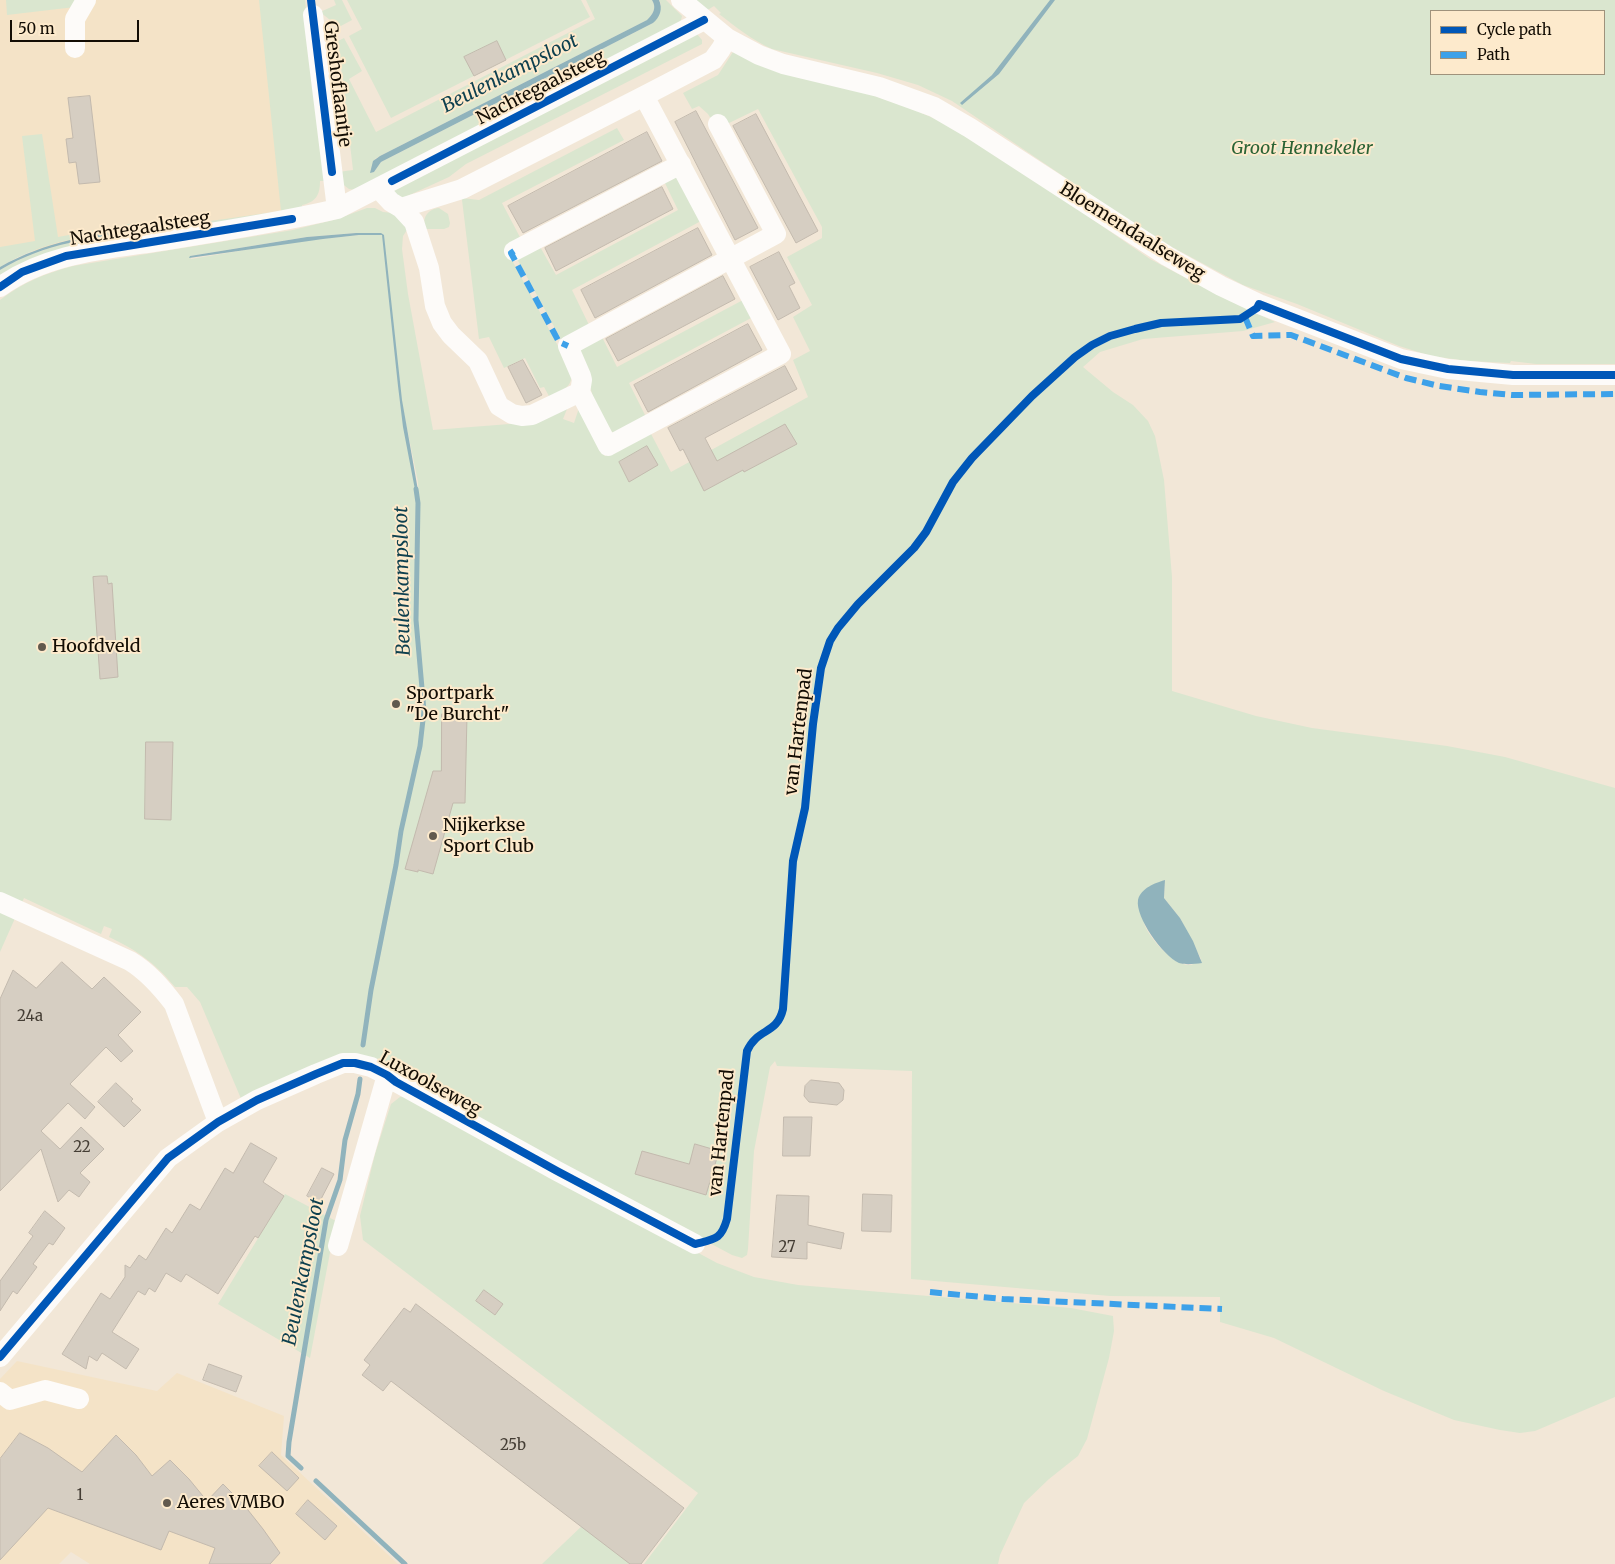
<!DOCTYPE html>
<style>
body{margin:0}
#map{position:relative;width:1615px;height:1564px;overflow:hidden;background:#f2e7d7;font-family:Merriweather,serif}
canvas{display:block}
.legend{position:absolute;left:1430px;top:10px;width:175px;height:65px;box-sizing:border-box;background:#fdeacc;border:1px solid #9f927c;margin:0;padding:6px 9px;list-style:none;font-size:15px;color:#130d04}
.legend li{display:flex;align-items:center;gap:10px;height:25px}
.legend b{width:25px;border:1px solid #9f927c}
.scale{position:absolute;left:10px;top:20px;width:129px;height:22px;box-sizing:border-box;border:2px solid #130d04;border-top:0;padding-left:6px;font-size:15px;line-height:18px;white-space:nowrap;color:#130d04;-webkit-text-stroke:4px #fdeacc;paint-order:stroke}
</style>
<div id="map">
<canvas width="1615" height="1564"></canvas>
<ul class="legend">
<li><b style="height:6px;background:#0057b8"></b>Cycle path</li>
<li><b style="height:6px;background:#3da1e9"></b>Path</li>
</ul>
<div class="scale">50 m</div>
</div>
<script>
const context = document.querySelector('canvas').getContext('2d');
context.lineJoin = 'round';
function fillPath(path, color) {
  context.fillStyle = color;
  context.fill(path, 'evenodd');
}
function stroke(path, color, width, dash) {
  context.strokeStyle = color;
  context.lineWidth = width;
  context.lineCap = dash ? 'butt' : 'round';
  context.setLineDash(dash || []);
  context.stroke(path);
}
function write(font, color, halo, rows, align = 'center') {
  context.font = font + ' Merriweather,serif';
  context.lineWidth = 4;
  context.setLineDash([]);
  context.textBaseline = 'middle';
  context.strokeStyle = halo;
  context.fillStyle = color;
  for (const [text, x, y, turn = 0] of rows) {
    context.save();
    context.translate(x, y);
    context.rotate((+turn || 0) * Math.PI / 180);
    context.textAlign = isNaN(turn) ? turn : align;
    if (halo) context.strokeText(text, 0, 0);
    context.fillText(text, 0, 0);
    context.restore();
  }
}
fillPath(new Path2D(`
 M0 0H285L300 212 0 256Z
 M17 1361 157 1391 177 1373 284 1416 281 1455 398 1564H90L71 1552 59 1564H0V1379Z`), '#f4e3c7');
fillPath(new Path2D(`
 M6 0H79L75 7 7 15Z
 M259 0H305L325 181H320C320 195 316 202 302 205L303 211 0 279V270C32 251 65 242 102 236 116 234 131 233 144 229L142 227C91 235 45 240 0 267V247L35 241 22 136 42 134 58 237 139 222 175 226 281 211Z
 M334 0H342L352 20 339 27 320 12 336 5Z
 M347 0H581L590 17 391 118 349 36 362 29Z
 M586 0H652C657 8 653 14 647 20L380 156 375 159 374 172 381 162 653 23 661 4 659 0H666L682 16 680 24 355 190 349 189 341 183 338 172 353 170 338 41 344 38 362 71 349 79 376 132 595 19Z
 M692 0H1615V364H1536L1511 361 1510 363 1468 361 1431 356 1399 346 1297 304 1243 285 1172 247 1100 201 952 101 918 85 877 73 772 49C752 40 736 27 719 14L721 13 714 6 706 11ZM1431 11H1604V74H1431Z
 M697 34 702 40V44L466 164 449 177 403 198H398L393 191Z
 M733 52 838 83 912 109 938 120 1018 168 1150 259 1220 296 1275 322 1243 331 1143 339 1100 352 1083 367 1113 392 1133 405 1148 421 1155 436 1164 480 1172 577V691L1256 716 1312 728 1447 746 1505 757 1615 788V1397L1535 1431 1520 1433 1500 1430 1454 1420 1384 1391 1274 1338 1220 1322V1297L1110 1296 911 1279 912 1071 777 1066 775 1061 770 1067 754 1151 748 1249 747 1255 742 1258 732 1255 368 1060 242 1101 200 1002 187 987H175C155 963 137 950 109 937L112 929 104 926 101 934 24 898 0 952V300C22 283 46 273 73 266L293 230 337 219 367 208H375L383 212 393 213 401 218 407 230 403 236 402 249 408 294 433 430 522 423 569 404 563 419 574 423 579 408 605 456 650 432 671 472 808 397 793 360 810 351 793 317 812 305 787 257 822 238V227L758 109 727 124H714L708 114 699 106 692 109 683 93 718 75ZM356 233H378L293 242 191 259 190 256 307 237ZM403 409 418 482 419 512 417 492ZM1165 880 1164 898 1180 918 1201 959C1198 961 1194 964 1191 965 1174 967 1148 937 1144 923 1142 914 1141 904 1140 896L1147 888Z
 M617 128 624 140 502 203 522 241 506 249 572 372C572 389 562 390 550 398L544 387 540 388 525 358 504 368 489 337 479 339 462 200V198L479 200Z
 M673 177 677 178 701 221 572 290 590 327 562 341 516 257 539 245 556 275 678 210 663 179Z
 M439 208 448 214 450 223 449 227 444 229H426C421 218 428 209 439 208Z
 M743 300 753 317 629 383 647 419 614 433 612 432 595 404 581 355V350L601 335 617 367Z
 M406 1096 717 1263 754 1277 798 1285 1071 1308 1113 1316 1114 1331 1109 1358 1087 1439 1078 1456 1049 1479 1024 1503 1000 1555 998 1564H644L698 1493 363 1240 360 1216 375 1154 391 1104 400 1097Z
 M285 1194 336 1221 310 1358 218 1304Z
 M585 1523 640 1564H542Z`), '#dae6cf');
fillPath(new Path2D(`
 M652 0H659C663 9 660 17 653 23L381 162 374 172 370 173 373 161 380 156 647 20C653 14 657 8 652 0Z
 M1050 0H1055L999 74 962 105 960 103 992 75Z
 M142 227 143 230C92 238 45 243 0 270V267C46 241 91 235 142 227Z
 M356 233H381L384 235 402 400 419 496 416 495 403 427 398 386 382 235H359L323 239 189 258 190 256 307 237Z
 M1165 880 1164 898 1180 918 1193 941 1202 963C1194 964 1186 965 1179 963 1163 956 1135 917 1138 900 1141 888 1155 883 1165 880Z`), '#90b3bc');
stroke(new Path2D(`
 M363 1045 371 990 396 865 401 831 420 746 424 711 416 620 418 503 416 489
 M301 1468 288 1456 289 1442 326 1220 340 1180 345 1140 358 1094 360 1079
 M316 1481 405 1564`), '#90b3bc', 5);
const building = new Path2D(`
 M497 41 506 60 474 76 464 57Z
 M90 96 100 182 79 184 76 162 69 163 66 139 73 138 68 98Z
 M696 111 758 228 735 240 675 122Z
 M756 114 818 231 796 243 733 126Z
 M647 132 662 161 523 233 508 206Z
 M662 187 673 209 556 271 545 248Z
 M698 228 712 255 595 318 581 290Z
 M779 252 795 283 789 286 800 308 778 320 750 267Z
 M723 276 735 299 618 361 606 339Z
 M748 324 762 350 648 412 634 385Z
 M523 360 542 395 526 403 508 367Z
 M785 366 797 389 705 438 717 461 785 424 797 444 744 472 743 470 704 491 683 449 680 451 668 428Z
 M647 446 658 465 629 482 619 462Z
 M101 576H107L108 584 112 583 118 677 100 679 93 577Z
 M442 714 467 715 465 803H453L433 874 418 870V872L405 869 433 771H441Z
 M146 742H173L171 820 145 819Z
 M62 962 92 989 104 977 141 1012 118 1035 133 1051 121 1062 106 1047 70 1084 95 1107 85 1119 68 1103 41 1131 60 1149 81 1127 104 1149 80 1173 90 1182 79 1197 69 1190 58 1202 41 1149 0 1191V999L13 970 36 988Z
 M811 1080 839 1083 844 1090 843 1100 837 1105 809 1102 804 1096 805 1086Z
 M116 1083 133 1099 131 1101 141 1110 124 1127 98 1102Z
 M784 1117H812L810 1156H783Z
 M251 1143 277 1158 263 1182 284 1196 258 1238 255 1236 218 1294 186 1274 181 1282 166 1273 155 1292 149 1288 145 1295 138 1291 112 1332 139 1349 126 1369 102 1353 97 1361 89 1356 86 1369 62 1354 101 1293 110 1299 125 1277V1265L130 1268 139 1255 146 1260 166 1228 172 1233 190 1204 200 1210 225 1168 233 1173Z
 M695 1144 719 1151 706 1195 635 1174 642 1151 689 1164Z
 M322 1168 334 1174 319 1203 307 1196Z
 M863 1194 892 1195 891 1232 862 1231Z
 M777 1195 809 1196 808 1225 844 1233 841 1249 807 1242V1259L772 1257Z
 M45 1211 65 1228 53 1245 49 1243 33 1264 37 1267 17 1294 13 1291 0 1311V1281L33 1236 29 1233Z
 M484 1290 503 1304 495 1315 476 1301Z
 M416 1304 684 1508 641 1564H630L391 1381 383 1391 362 1375 370 1365 364 1360 404 1308 410 1312Z
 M209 1364 242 1376 236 1392 203 1380Z
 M20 1433 48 1448 82 1472 116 1435 136 1455 152 1476 170 1460 189 1479 207 1501 223 1484 244 1505 263 1529 280 1553 270 1564H209L215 1548 169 1531 161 1550 48 1508 0 1560V1459Z
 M272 1452 299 1478 287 1491 259 1466Z
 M308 1500 337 1526 325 1540 296 1514Z`);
fillPath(building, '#d6cec2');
stroke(building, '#c3baae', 1);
stroke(new Path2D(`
 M681 0 727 38 759 55 783 64 879 87 934 107 970 128 1167 256 1221 286 1259 304 1401 359 1448 369 1513 375H1615
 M313 15 337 209
 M75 48V19L86 0
 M378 188 391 202 401 208 414 222 429 268 435 306 442 323 451 335 478 361 499 406 512 414 522 416 532 415 580 392 608 446 781 354 644 96
 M401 208 462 189 644 96 713 60 721 49 727 38
 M514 251 681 164
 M0 287C48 252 110 249 167 240 224 231 281 222 337 209L704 20
 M580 392 582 380 581 376 568 346 776 234 718 124
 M0 902 130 961C148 972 161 987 174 1004L218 1122
 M338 1246 387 1075
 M0 1357 168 1158 218 1122 257 1100 316 1074 343 1063H355L371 1067 387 1075 396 1082 557 1171 695 1244
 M0 1392 10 1400 45 1390 79 1399`), '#fdfbf9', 20);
stroke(new Path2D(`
 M514 251 511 253 559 342 568 346
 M1245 317 1253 336 1291 335 1406 378 1439 386 1480 392 1512 395 1615 394
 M930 1292 1003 1299 1222 1309`), '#3da1e9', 6, [12, 6]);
stroke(new Path2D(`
 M311 0 332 172
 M392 181 704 20
 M0 287 22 272 66 256 292 219
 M0 1357 168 1158 218 1122 257 1100 316 1074 343 1063H355L371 1067 387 1075 396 1082 557 1171 695 1244C715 1239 721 1240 727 1219L747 1051C758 1027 777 1035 783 1009L793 861 805 808 813 724 821 668 830 641 838 628 858 604 914 548 926 532 953 482 972 458 1032 396 1075 357 1092 345 1110 336 1135 329 1161 323 1240 319 1257 308 1259 304 1401 359 1448 369 1513 375H1615`), '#0057b8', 8);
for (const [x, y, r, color] of [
 [42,647,5,"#61594e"],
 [396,704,5,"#61594e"],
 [433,836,5,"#61594e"],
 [167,1503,5,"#61594e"]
]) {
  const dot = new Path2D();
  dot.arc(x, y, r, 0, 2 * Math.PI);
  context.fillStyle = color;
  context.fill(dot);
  stroke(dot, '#fdeacc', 2);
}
write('15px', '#443d34', null, [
 ["24a",30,1017],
 ["22",82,1148],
 ["27",787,1248],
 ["25b",513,1446],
 ["1",80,1496]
]);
write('18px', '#130d04', '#fdeacc', [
 ["Greshoflaantje",337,84,83],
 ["Nachtegaalsteeg",541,88,-27],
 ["Nachtegaalsteeg",140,229,-9],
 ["Bloemendaalseweg",1132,232,32],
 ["van Hartenpad",799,732,-83],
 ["Luxoolseweg",430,1084,29],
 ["van Hartenpad",722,1133,-84]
]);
write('italic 18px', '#2b6335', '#fdeacc', [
 ["Groot Hennekeler",1302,149]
]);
write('18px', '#130d04', '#fdeacc', [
 ["Hoofdveld",52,647],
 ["Sportpark",406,694],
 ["\"De Burcht\"",406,715],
 ["Nijkerkse",443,826],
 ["Sport Club",443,847],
 ["Aeres VMBO",177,1503]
], 'left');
write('italic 19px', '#0e404f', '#fdeacc', [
 ["Beulenkampsloot",510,74,-27],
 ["Beulenkampsloot",403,581,-91],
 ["Beulenkampsloot",304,1272,-79]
]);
</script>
